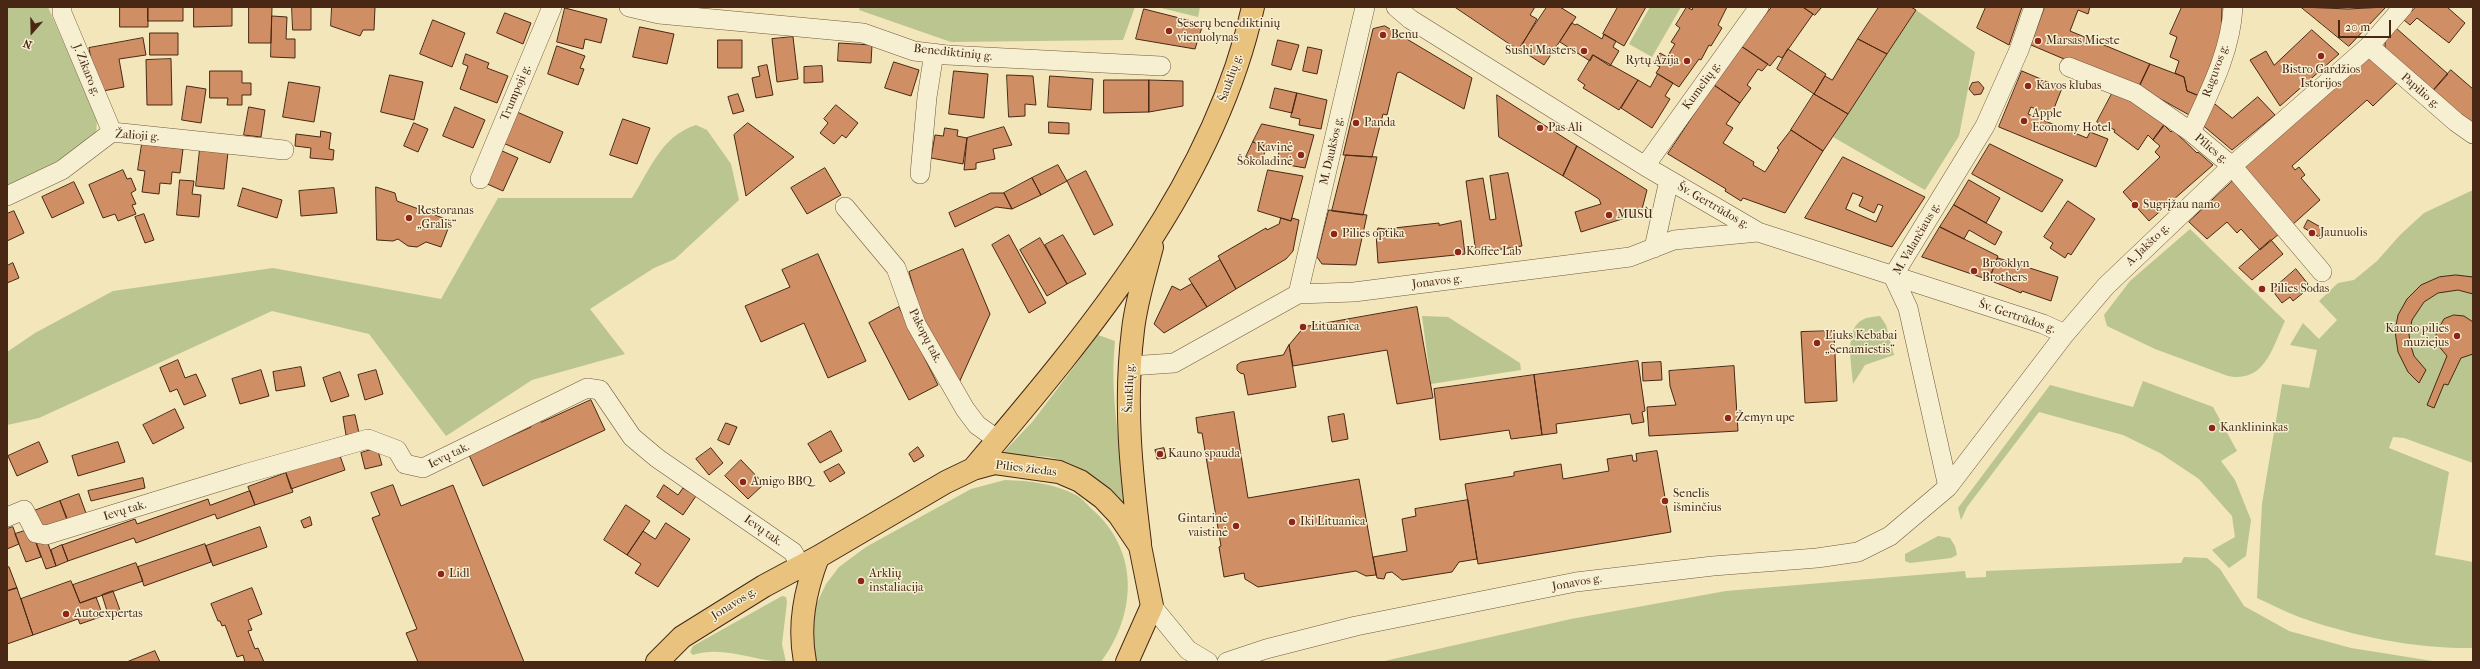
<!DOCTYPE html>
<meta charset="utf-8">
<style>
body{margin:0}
#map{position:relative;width:2480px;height:669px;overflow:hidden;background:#f2e6ba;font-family:"IM FELL French Canon",serif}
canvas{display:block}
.frame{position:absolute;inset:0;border:8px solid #482814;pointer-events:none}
.north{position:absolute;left:12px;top:12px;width:40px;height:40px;-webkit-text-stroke:3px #f7efd2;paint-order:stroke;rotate:200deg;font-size:11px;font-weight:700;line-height:16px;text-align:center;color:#482814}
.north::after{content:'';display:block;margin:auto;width:14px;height:18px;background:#482814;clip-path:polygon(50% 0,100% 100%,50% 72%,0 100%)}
.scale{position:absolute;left:2338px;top:20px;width:53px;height:18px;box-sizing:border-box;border:2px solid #482814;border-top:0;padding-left:5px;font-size:12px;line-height:14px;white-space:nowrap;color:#482814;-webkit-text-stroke:3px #f7efd2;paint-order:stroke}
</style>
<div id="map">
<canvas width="2480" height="669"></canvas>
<div class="frame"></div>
<div class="north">N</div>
<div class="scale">20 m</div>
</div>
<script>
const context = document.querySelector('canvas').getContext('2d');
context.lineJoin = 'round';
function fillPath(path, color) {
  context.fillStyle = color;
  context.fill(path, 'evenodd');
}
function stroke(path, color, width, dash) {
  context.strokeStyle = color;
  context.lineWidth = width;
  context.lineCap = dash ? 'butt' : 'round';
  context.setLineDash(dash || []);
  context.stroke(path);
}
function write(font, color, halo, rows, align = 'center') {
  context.font = font + ' "IM FELL French Canon",serif';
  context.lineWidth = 3;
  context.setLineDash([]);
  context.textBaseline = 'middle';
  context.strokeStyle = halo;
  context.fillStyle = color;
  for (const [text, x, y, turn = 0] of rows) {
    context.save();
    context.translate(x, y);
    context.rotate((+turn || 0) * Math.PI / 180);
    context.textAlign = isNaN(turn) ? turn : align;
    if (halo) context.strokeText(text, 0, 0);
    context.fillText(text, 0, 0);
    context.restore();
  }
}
fillPath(new Path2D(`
 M7 7H48L97 119 96 138 47 167 7 186Z
 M860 7H1135L1123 40 951 42 859 10Z
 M1157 7H1200L1198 17Z
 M1650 7H1681L1652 57 1629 44Z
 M1916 10 1975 52 1959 136 1925 190 1833 137Z
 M696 125 707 130 731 164 739 200 675 259 654 268 590 309 625 354 532 380 446 436 369 334 272 311 39 418 7 425V352L35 333 113 291 273 268 441 299 498 198H632C650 170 661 136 696 125Z
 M2473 190V463L2404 438 2393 437 2389 448 2449 472 2435 555 2473 562V648C2419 649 2356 637 2305 619 2289 614 2273 605 2257 598L2262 504 2282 384 2309 388 2317 350 2290 345 2303 323 2319 339 2337 320 2319 301 2338 283 2354 280 2377 261 2400 235 2424 213Z
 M2190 229 2285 321C2272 348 2265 383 2228 376L2155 349 2107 326 2104 315 2130 281Z
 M1422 316 1448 317 1520 363 1521 370 1431 384Z
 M1880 316 1886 325 1894 355 1865 365 1853 384C1852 366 1843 328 1864 319 1868 317 1875 317 1880 316Z
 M1098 335 1115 341C1109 398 1121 454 1130 510 1108 488 1081 462 1048 457 1033 455 1017 456 1001 455L1033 421Z
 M2143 381 2213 407 2237 451 2221 461 2235 480 2251 520 2246 556 2229 568 2212 550 2235 537 2232 516 2199 479 2160 453 2123 435 2039 412 1967 507 1961 520 1958 508 2050 385 2133 407Z
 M1005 480C1030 481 1053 483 1076 495 1082 498 1088 506 1094 511 1140 553 1136 615 1101 662H817L811 638 815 607 826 584 839 567 866 547 971 489Z
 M1938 536 1950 538 1955 546 1957 555 1951 558 1910 563 1905 561V554Z
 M2184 557 2207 558 2220 569 2244 606 2289 631 2351 648 2439 662H1380L1571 619 1726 591 1965 571 1966 578 1986 577V571L2181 563Z
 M782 596 786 597 787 602 782 644 786 662C755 662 724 645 693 655L690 652 693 646Z`), '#bac590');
const building = new Path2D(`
 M120 7H148V27H120Z
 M148 7H183V21H148Z
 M194 7H232V26L194 27Z
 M249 7H272L271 43H249Z
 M292 7H311V30H293Z
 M332 7H375L374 30H363L360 36 331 26Z
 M1455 7H1535L1530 15 1537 19 1519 50Z
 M1547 7H1560L1576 17 1544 65 1524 52 1526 48 1521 46Z
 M1618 7H1646L1624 46 1603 34Z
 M1687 7 1692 10 1693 7H1727L1718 25 1722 28 1711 46 1709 45 1701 60 1699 59 1679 87 1656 73 1660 67 1653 63 1660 53 1667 57 1675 44 1671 42 1680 28 1676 25Z
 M1772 7H1803L1813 14 1782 58 1778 56 1770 66 1741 46Z
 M1803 7H1822L1815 15Z
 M1879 7H1911L1916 10 1887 54 1858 39Z
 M1986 7H2022L2009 45 1977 28Z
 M2045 7H2090L2088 14 2078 10 2070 31 2150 64 2139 87 2090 70 2031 45Z
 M2182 7H2222L2221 41 2202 97 2187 91 2184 77 2175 73 2179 61 2170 57 2177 37 2170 34Z
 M2301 7 2348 9 2386 7 2349 46Z
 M2416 7H2447L2465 23 2449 43 2417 18 2410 25 2404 20Z
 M565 8 607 19 601 43 585 39 583 49 557 42Z
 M1144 9 1203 24 1195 49 1136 39Z
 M505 13 531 23 523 44 497 33Z
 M272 16 287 17 286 39H295V58L271 57Z
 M433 20 465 33 452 67 420 54Z
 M1572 23 1575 25 1577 24 1602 39 1604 34 1616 41 1613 47 1619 51 1610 66 1593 55 1590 61 1560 42Z
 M1385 26 1472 78 1464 109 1400 72 1397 73 1387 115 1383 114 1372 157 1343 155 1373 29Z
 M640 27 674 34 667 64 633 57Z
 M2396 28 2448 74 2431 93 2385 53V41Z
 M2312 30 2339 54 2280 106 2250 60 2266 51 2274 65Z
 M150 33H178V55H150Z
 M793 37 798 79 777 82 772 39Z
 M143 38 146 55 119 59 124 87 103 91 92 65 89 48Z
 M1858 39 1887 54 1848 114 1814 94 1825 76 1832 80Z
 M718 40H742V68H718Z
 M1278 40 1299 45 1291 70 1272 65Z
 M839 43 872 45 871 63 838 61Z
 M557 46 585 56 580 68 584 69 578 85 548 74Z
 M1741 46 1768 64 1762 71 1758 69 1747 85 1751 88 1740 103 1714 85Z
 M1308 47 1322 50 1317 74 1303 71Z
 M1788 49 1826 74 1814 94 1777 69Z
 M2371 53 2398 82 2373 106 2367 100 2292 166 2295 170 2299 167 2305 175 2301 178 2320 200 2291 226 2243 165Z
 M466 54 489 63 487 68 508 76 497 103 460 89 468 66 463 64Z
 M1593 55 1638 80 1619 110 1583 88 1585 85 1578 80Z
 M171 59 172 105H147L146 60Z
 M894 62 919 70 911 96 885 88Z
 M2150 64 2184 77 2187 91 2202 97 2191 116 2139 87Z
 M767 65 773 95 756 98 752 78 760 76 758 67Z
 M822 66 823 82 804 83V67Z
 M2451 70 2473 89V125L2431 93Z
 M210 71H242V83H251V95H242V105H227L228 98H210Z
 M954 71 988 74 984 118 949 114Z
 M2022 71 2062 88 2051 116 2031 107 2028 114 2087 138 2090 132 2108 139 2096 167 1999 127Z
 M1658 74 1673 83 1665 96 1670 99 1652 128 1621 108 1638 80 1650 87Z
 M390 75 423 82 414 120 381 112Z
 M1007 75 1033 76 1036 105 1025 104V116L1009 117Z
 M1050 76 1093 79 1091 110 1048 107Z
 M1104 80H1149V112L1104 113Z
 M1149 80 1183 81V106L1149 112Z
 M289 82 320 87 314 122 283 117Z
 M1979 82 1984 88 1981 94 1974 95 1969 89 1972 83Z
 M1714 85 1740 103 1726 124 1733 128 1723 143 1754 162 1753 165 1765 172 1779 150 1777 148 1791 130 1823 151 1785 213 1743 198 1741 201 1725 191 1726 189 1668 154Z
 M187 86 206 89 201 123 182 120Z
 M1275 88 1297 93 1292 113 1270 108Z
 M2114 90 2166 123 2153 140 2148 135 2138 150 2114 132 2115 130 2097 122Z
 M1297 93 1327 100 1321 129 1299 125 1300 119 1291 117Z
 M738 94 744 111 733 114 728 97Z
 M1814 94 1848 114 1823 151 1791 130Z
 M1497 95 1577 146 1563 176 1499 137Z
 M2258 97 2275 115 2232 150 2200 123 2210 100 2232 118Z
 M836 105 858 123 846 138 842 135 834 144 820 133 828 123 824 119Z
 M249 107 265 110 261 137 244 135Z
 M455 107 485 120 473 148 443 136Z
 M517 112 563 132 550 163 503 143Z
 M623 119 650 128 637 164 610 155Z
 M1049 122 1069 123V134L1049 133Z
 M414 123 428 129 418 152 404 146Z
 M748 123 794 157 746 196 734 135Z
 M1262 124 1314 135 1305 168 1277 163 1279 151 1253 142Z
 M2164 125 2171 132 2173 130 2197 153 2198 152 2213 165 2149 221 2123 192 2160 157 2155 152 2160 146 2153 140Z
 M1004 127 1012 145 993 149 995 159 976 163V169L964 170 967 138Z
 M945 128 958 130 957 136 967 138 963 164 931 158 935 135 943 136Z
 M321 131 331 133 329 149 334 150 333 160 310 158 311 148 295 146 296 134 320 137Z
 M1253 142 1267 147 1260 164 1246 157Z
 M142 144 183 149 180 173 172 172 171 184 160 183 159 194 142 192 145 171 138 170Z
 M1990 144 2063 180 2042 212 1972 174Z
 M1577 146 1647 190 1641 213 1581 232 1575 212 1601 204 1599 199 1563 176Z
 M200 149 228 152 224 189 196 186Z
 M500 150 518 158 503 191 485 183Z
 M1346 155 1377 157 1363 215 1332 211Z
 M1843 157 1925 197 1892 247 1805 218ZM1853 193 1863 197 1859 206 1874 213 1878 204 1883 206 1876 222 1846 209Z
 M1058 165 1067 181 1041 195 1032 178Z
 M825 168 841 195 807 214 791 188Z
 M123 170 127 179 131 178 136 190 131 193 136 204 132 205 136 214 118 221 115 214 103 218 89 185Z
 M1268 170 1303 176 1291 221 1258 211Z
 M1086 171 1113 225 1094 235 1067 181Z
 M1508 173 1522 246 1476 253 1466 181 1483 178 1490 220 1496 219 1490 176Z
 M1032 178 1041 195 1012 209 1004 193Z
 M180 180 194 181 192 194 201 195 199 217 177 215Z
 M1969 180 2000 198 1986 223 1954 205Z
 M2234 180 2280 233 2260 250 2241 229 2237 233 2227 222 2207 239 2189 222Z
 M74 182 84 203 52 218 42 197Z
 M376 187 395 193 397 201 451 221 441 247 426 242 417 247 408 246 398 239 393 241 377 240Z
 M243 188 282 200 277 218 238 206Z
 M334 188 337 213 301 216 299 191Z
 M991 193H1004L1012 209 996 207 955 227 949 213Z
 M2068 201 2095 219 2071 255 2068 253 2065 258 2050 248 2053 243 2044 237Z
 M1954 205 2002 232 1995 245 1969 230 1964 239 1940 227Z
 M1329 210 1367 215 1356 265 1322 264 1317 257Z
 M14 211 24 233 7 241V214Z
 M144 214 154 240 145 243 135 217Z
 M1281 218 1291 221 1292 218 1299 220 1293 251 1286 259 1236 289 1218 256 1266 228 1267 230 1279 224Z
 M2308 220 2324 229 2319 237 2304 228Z
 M1461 221 1465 254 1378 263 1376 233 1378 228 1385 229 1439 223V225Z
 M1940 227 1998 256 1989 280 1922 257Z
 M1009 235 1046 303 1029 313 992 245Z
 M1063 235 1086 274 1067 284 1045 245Z
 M1040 238 1067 284 1047 296 1020 250Z
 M2271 240 2283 254 2252 280 2239 268Z
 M963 249 990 314 958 385 925 328 909 272Z
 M818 254 866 361 828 378 804 323 761 342 745 306 790 287 782 270Z
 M1998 258 2058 277 2051 301 2022 291 2021 293 1989 280Z
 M1220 260 1236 289 1207 307 1189 279Z
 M13 263 19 278 7 283V266Z
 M2296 269 2308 284 2301 290 2303 293 2293 301 2290 297 2282 303 2272 290Z
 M2456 275 2473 277V294L2458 290 2438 293 2424 302 2412 320 2409 335 2411 346 2414 356 2426 370 2419 383 2408 372 2398 352 2395 331 2398 315 2407 299 2421 285 2439 277Z
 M1192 284 1207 307 1164 333 1154 324 1172 286 1180 290Z
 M899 307 938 385 909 400 869 323Z
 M1417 307 1433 398 1397 404 1387 350 1293 366 1289 345 1304 327Z
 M2454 315 2464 316 2473 322V354L2461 358 2448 385 2444 384 2434 408 2427 405 2447 356 2437 344 2436 333 2444 319Z
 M1834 331 1837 401 1805 403 1801 332Z
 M1289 345 1296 387 1248 395 1244 374 1240 373 1237 370V365L1241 362 1283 355Z
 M178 360 185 378 196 374 206 396 184 405 177 389 170 392 160 368Z
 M1638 361 1645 411 1642 412 1644 422 1632 424 1630 414 1556 424 1557 433 1542 435 1534 375Z
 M1661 362 1662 380 1643 381 1642 363Z
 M1734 366 1738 431 1649 436 1647 407 1676 405 1670 386 1669 371Z
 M301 367 305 386 276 391 273 372Z
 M261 370 269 396 240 404 232 379Z
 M376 370 383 394 365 400 358 375Z
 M340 372 349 396 331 402 323 378Z
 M1534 375 1542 435 1511 439 1509 430 1440 440 1434 389Z
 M591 400 605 430 483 486 469 455 531 427 529 422 539 418 541 422Z
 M175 409 184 428 153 444 143 425Z
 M1234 412 1248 498 1359 479 1376 575 1366 576 1356 571 1258 587 1245 579 1244 573 1224 577 1219 547 1221 546 1202 433H1198L1196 418Z
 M1344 414 1348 439 1332 442 1328 417Z
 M355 415 359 433 346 435 343 417Z
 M726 423 737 427 729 445 718 440Z
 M831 431 842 451 820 463 808 444Z
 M39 442 48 462 17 476 8 456Z
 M118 442 125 462 78 476 72 456Z
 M918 447 924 456 914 462 909 454Z
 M711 448 723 463 709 475 696 459Z
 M1164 448 1166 458 1157 459 1155 450Z
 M338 450 345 470 291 489 285 470Z
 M370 450 378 451 382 465 365 469 361 453Z
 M1657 451 1671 532 1478 564 1465 484 1514 476V472L1561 464 1563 479 1609 471 1607 459 1632 455 1633 461H1637L1636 454Z
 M741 460 764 484 748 499 725 476Z
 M839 464 845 473 830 482 824 472Z
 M286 473 293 492 255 505 248 487Z
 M143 478 145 488 91 501 88 491Z
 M393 485 401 506 453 485 524 662H418L406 633 417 629 372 518 380 515 371 493Z
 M664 485 678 495 683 488 696 496 683 515 657 497Z
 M250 491 255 505 217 519 215 514 136 543 134 538 68 561 62 545 135 519 137 524 208 499 210 505Z
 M79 494 87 516 69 523 60 501Z
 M1468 500 1477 559 1459 562 1452 572 1402 580 1392 572 1386 573 1384 579 1377 578 1373 557 1407 551 1402 519 1416 516 1415 509Z
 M60 501 67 520 41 529 34 511Z
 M626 505 650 521 627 555 604 540Z
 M310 517 312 525 304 528 301 521Z
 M666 523 690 539 658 587 635 573 641 564 627 555 643 531 655 539Z
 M13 527 19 544 7 549V529Z
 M260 527 267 547 213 566 206 546Z
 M31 529 41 557 26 562 15 534Z
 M46 538 56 566 46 569 36 542Z
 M205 544 211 562 144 586 138 567Z
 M62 545 68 561 56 566 51 550Z
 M136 563 143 581 80 603 73 585Z
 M9 567 17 588 7 591V568Z
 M71 581 80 603 96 597 103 616 80 624 78 619 33 635 21 599Z
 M17 588 33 635 7 644V591Z
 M252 588 262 614 248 620 252 630 248 631 255 649 258 648 264 662H245L243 655 237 657 225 625 222 626 220 621H218L211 604Z
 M113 591 120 610 108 614 102 595Z
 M155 651 160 662H127Z`);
fillPath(building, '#d08e64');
stroke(building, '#482814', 1);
const minor = new Path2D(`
 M62 7V13L112 132
 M629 7 659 14 863 33 914 51 947 55 1161 66
 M1396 7 1410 19 1645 166 1758 232 2043 324 2065 334
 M2369 46 2456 122 2473 134
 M2069 67 2135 93 2191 132 2232 166 2322 272
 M2191 132C2209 93 2231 51 2233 7
 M1645 166 1759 7
 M920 174 927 97 934 53
 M480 179 552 7
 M7 196 62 170 112 132 284 150
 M845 207 896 268 916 324 965 409 977 425 998 440
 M1654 248 1669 180
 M1893 276 1985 126 2019 50 2034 7
 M1893 276 1908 308 1948 487
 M1298 294 1365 7
 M1130 366 1174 363 1298 294 1354 292 1630 257 1674 240 1758 232
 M7 517 24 510 36 533 46 535 244 474 368 439 397 450 405 464 423 468 587 388 600 390 632 437 657 458 793 552 801 567
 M1152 606 1188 650 1208 662
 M1227 662 1266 649 1356 626 1576 582 1713 566 1817 558 1858 552 1890 536 1948 487 2065 334 2106 286 2232 166 2369 46 2403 7`);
const major = new Path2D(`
 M973 469C1088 333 1214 185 1253 7
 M1140 543C1131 471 1124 403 1133 330 1136 302 1145 274 1152 247
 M657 662 682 637 764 586 818 557 946 482 973 469 995 463 1059 472 1080 481 1103 498 1119 515 1140 546 1152 606 1127 662
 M805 662C798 625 805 591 818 557`);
stroke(minor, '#72583e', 20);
stroke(major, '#482814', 24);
stroke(minor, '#f7efd2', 19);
stroke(major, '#e9c37d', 22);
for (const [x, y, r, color] of [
 [1169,31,4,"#8f2418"],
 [1383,35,4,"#8f2418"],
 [2038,41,4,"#8f2418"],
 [1584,51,4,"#8f2418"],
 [2321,56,4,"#8f2418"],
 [1687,61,4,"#8f2418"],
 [2028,86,4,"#8f2418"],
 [2024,121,4,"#8f2418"],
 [1356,123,4,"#8f2418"],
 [1540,128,4,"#8f2418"],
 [1301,155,4,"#8f2418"],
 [2135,205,4,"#8f2418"],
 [1609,215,4,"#8f2418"],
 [409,218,4,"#8f2418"],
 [2312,233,4,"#8f2418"],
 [1334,234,4,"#8f2418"],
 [1458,252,4,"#8f2418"],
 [1974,271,4,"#8f2418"],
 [2262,289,4,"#8f2418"],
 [1303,327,4,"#8f2418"],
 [2457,336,4,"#8f2418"],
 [1817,343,4,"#8f2418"],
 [1728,418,4,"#8f2418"],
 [2212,428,4,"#8f2418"],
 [1160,454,4,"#8f2418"],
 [743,482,4,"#8f2418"],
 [1665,501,4,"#8f2418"],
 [1292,522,4,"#8f2418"],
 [1236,526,4,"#8f2418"],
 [441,574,4,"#8f2418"],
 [861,581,4,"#8f2418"],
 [66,614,4,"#8f2418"]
]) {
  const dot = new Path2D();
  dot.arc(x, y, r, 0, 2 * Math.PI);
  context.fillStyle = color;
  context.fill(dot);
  stroke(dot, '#f7efd2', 1.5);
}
write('12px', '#482814', '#f7efd2', [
 ["Seserų benediktinių",1177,24],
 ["vienuolynas",1177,38],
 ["Benu",1391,35],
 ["Marsas Mieste",2046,41],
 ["Sushi Masters",1576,51,"right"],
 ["Rytų Azija",1679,61,"right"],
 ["Bistro Gardžios",2321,70,"center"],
 ["Istorijos",2321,84,"center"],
 ["Kavos klubas",2036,86],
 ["Apple",2032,114],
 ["Economy Hotel",2032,128],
 ["Panda",1364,123],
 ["Pas Ali",1548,128],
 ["Kavinė",1293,148,"right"],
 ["Šokoladinė",1293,162,"right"],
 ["Sugrįžau namo",2143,205],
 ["Restoranas",417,211],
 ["„Gralis“",417,225],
 ["MUSÙ",1617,215],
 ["Jaunuolis",2320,233],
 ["Pilies optika",1342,234],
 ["Koffee Lab",1466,252],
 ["Brooklyn",1982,264],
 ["Brothers",1982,278],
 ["Pilies Sodas",2270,289],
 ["Lituanica",1311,327],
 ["Kauno pilies",2449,329,"right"],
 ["muziejus",2449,343,"right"],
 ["Liuks Kebabai",1825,336],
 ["„Senamiestis“",1825,350],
 ["Žemyn upe",1736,418],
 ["Kanklininkas",2220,428],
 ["Kauno spauda",1168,454],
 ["Amigo BBQ",751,482],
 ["Senelis",1673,494],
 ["išminčius",1673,508],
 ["Gintarinė",1228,519,"right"],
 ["vaistinė",1228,533,"right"],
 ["Iki Lituanica",1300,522],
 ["Lidl",449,574],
 ["Arklių",869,574],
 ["instaliacija",869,588],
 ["Autoexpertas",74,614]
], 'left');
write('12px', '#482814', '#f7efd2', [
 ["Benediktinių g.",953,53,6],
 ["J. Zikaro g.",86,70,68],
 ["Raguvos g.",2216,71,-70],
 ["Šauklių g.",1231,78,-71],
 ["Kumelių g.",1702,86,-54],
 ["Papilio g.",2420,91,41],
 ["Trumpoji g.",516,93,-67],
 ["Žalioji g.",137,136,4],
 ["Pilies g.",2211,149,40],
 ["M. Daukšos g.",1332,151,-77],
 ["Šv. Gertrūdos g.",1713,206,30],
 ["M. Valančiaus g.",1917,239,-60],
 ["A. Jakšto g.",2148,245,-44],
 ["Jonavos g.",1437,282,-7],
 ["Šv. Gertrūdos g.",2017,317,19],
 ["Pakopų tak.",925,336,63],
 ["Šauklių g.",1130,388,-88],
 ["Ievų tak.",449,456,-26],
 ["Pilies žiedas",1026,469,7],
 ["Ievų tak.",125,511,-17],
 ["Ievų tak.",763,531,35],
 ["Jonavos g.",1577,583,-10],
 ["Jonavos g.",734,604,-32]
]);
</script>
